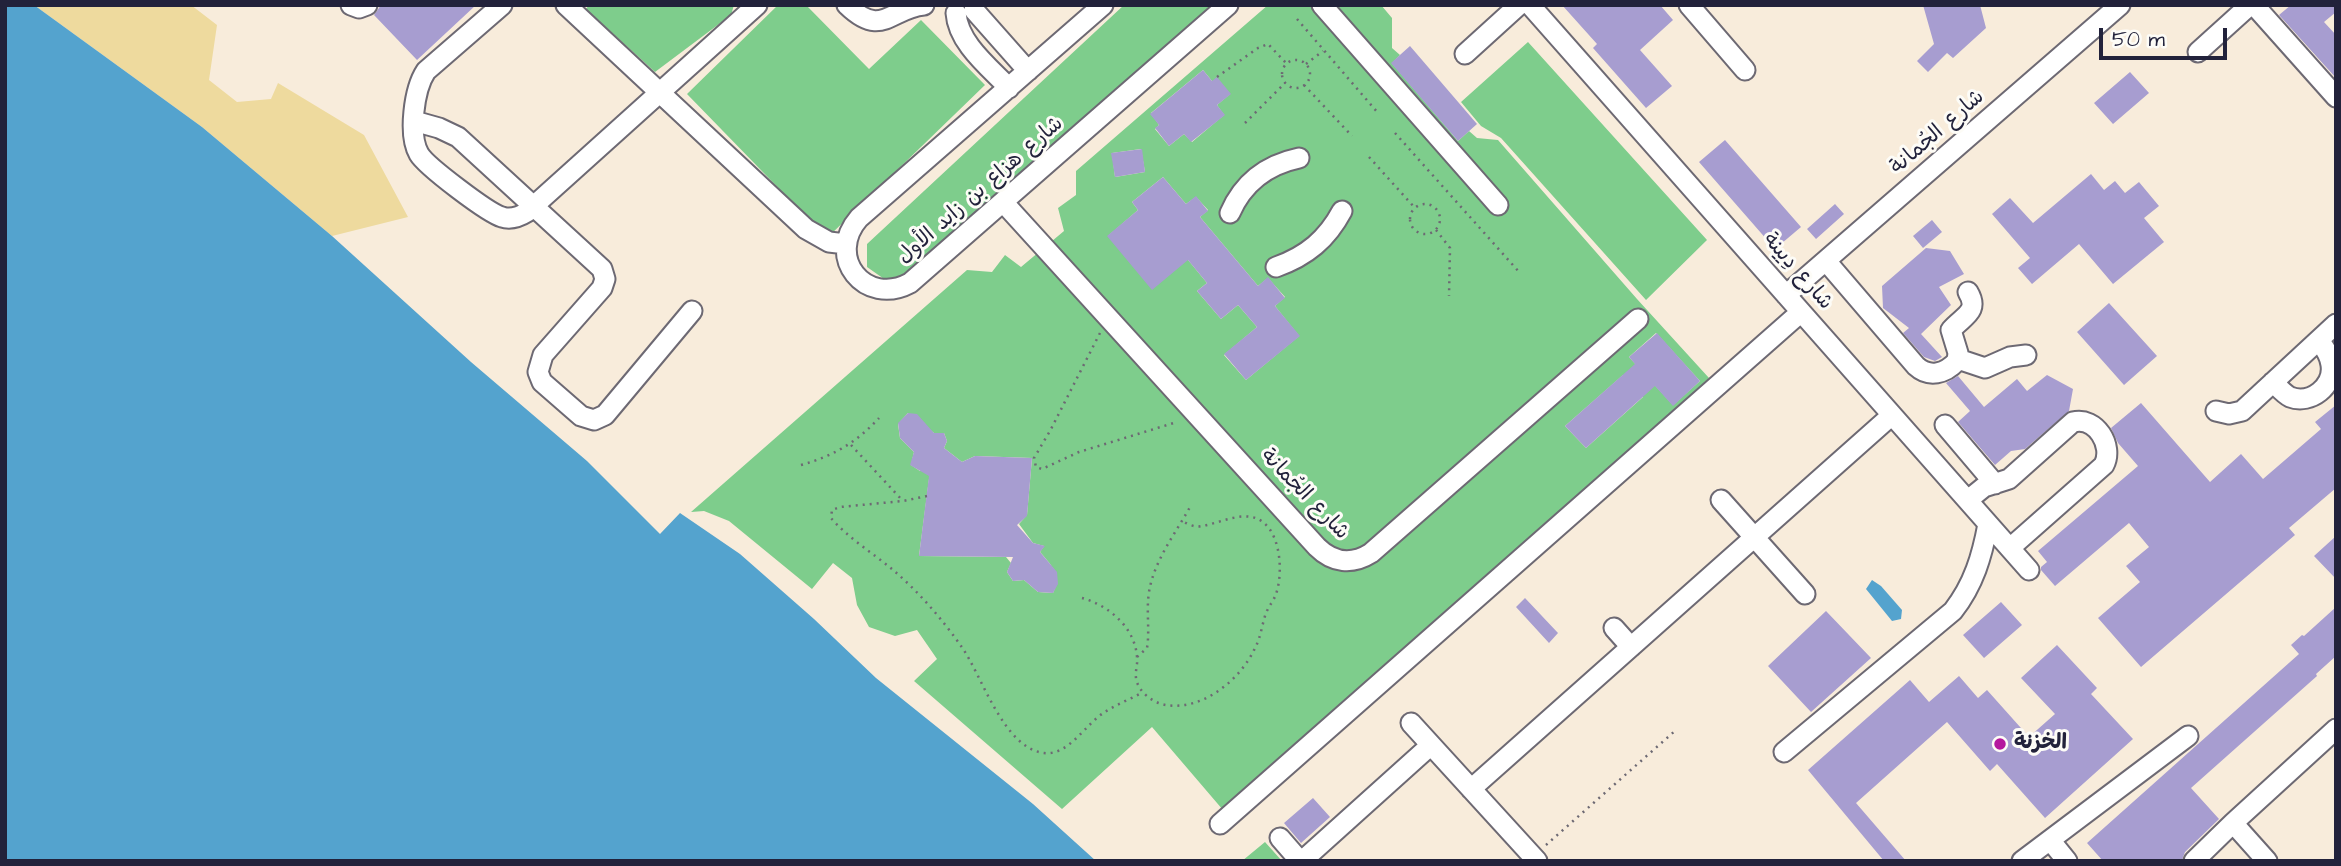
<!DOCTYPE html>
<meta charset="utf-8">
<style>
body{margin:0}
#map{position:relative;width:2341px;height:866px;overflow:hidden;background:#f8ecdb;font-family:"Architects Daughter",sans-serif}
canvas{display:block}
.frame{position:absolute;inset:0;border:7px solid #22223b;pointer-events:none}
.scale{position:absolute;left:2099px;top:28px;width:128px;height:32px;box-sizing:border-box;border:4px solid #22223b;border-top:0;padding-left:9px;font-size:21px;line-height:24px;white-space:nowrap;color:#22223b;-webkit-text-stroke:5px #fdfcf7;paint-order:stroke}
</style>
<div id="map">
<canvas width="2341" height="866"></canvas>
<div class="frame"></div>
<div class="scale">50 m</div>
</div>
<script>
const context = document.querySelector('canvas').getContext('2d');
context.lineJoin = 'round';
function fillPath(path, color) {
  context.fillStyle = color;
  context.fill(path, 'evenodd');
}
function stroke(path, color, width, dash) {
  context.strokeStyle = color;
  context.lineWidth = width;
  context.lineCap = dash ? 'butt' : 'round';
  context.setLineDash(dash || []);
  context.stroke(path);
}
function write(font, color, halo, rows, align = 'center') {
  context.font = font + ' "Architects Daughter","Playpen Sans Arabic",sans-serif';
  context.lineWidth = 6;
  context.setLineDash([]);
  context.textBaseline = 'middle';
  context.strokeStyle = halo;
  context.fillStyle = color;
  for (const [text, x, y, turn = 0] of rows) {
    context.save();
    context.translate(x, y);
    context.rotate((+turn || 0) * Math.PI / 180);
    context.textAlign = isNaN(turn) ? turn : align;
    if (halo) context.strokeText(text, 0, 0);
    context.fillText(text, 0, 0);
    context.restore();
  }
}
fillPath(new Path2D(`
 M589 5H734L731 15 655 72 586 9Z
 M778 5H806L869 69 921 20 985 85 827 238 687 94Z
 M1124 5H1217L914 274 887 281 867 267V244Z
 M1268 5H1381L1392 18V48L1400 55 1392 63 1458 141 1469 131 1477 138 1498 140 1637 299 1709 378 1562 514 1223 810 1152 727 1062 809 914 681 937 659 917 630 895 636 869 627 857 605 852 578 833 563 812 589 729 521 704 511 691 512 967 270 992 272 1005 255 1021 267 1064 231 1058 208 1076 195V171ZM1203 70 1212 81 1230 94 1217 105 1224 115 1192 142 1184 134 1169 146 1155 129 1159 125 1151 113ZM1141 149 1145 172 1115 177 1112 153ZM1163 177 1186 204 1196 197 1208 210 1200 217 1258 286 1268 278 1285 297 1275 306 1299 336 1246 380 1224 355 1257 327 1238 305 1221 319 1197 291 1207 283 1184 255 1108 236 1138 210 1132 202ZM1656 333 1700 381 1673 405 1629 357ZM1623 375 1643 397 1586 448 1565 426ZM908 413 934 433H944L947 441 944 448 962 462 975 456 1032 458 1027 515 1019 524 1033 543 1044 546 1040 552C1052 566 1062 575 1053 593L1038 592 1024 580 1013 581 1007 572 1011 563 1006 557 919 556 930 471H920L911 465 914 452 900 438 898 424Z
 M1528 42 1707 240 1646 300 1501 138 1481 126 1461 102Z
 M1265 842 1282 861H1242Z`), '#7ecd8c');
fillPath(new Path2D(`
 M34 5H191L217 25 209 80 237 102 271 99 278 83 364 135 408 217 332 236 202 127Z`), '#eeda9e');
fillPath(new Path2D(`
 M5 5H34L202 127 332 236 471 362 587 461 660 534 680 513 740 554 814 619 876 678 1033 804 1096 861H5Z
 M1872 580 1881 586 1902 610 1901 619 1892 621 1866 589Z`), '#54a3ce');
fillPath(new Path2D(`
 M381 5H476L417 60 374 15Z
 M1562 5H1660L1673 20 1640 50 1672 86 1646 108 1593 48 1597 44Z
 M1923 5H1980L1986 28 1953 58 1947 53 1928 72 1917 61 1934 44Z
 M2291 5H2336V12L2324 22 2336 35V78L2279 15Z
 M1410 46 1477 124 1458 141 1391 63Z
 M1203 70 1212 81 1217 77 1231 94 1217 105 1225 115 1191 142 1184 134 1169 146 1155 128 1159 125 1150 114Z
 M2130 72 2149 93 2113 124 2094 103Z
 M1725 140 1801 227 1775 249 1699 162Z
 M1142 149 1145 172 1115 177 1111 153Z
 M2091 174 2104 190 2115 181 2125 193 2139 182 2159 206 2144 218 2164 242 2113 284 2079 244 2032 284 2018 268 2030 258 1992 214 2010 198 2033 223Z
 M1163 177 1186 204 1196 196 1208 211 1200 217 1258 286 1268 277 1285 298 1275 306 1300 336 1246 380 1224 354 1257 327 1238 305 1221 319 1197 291 1207 283 1188 260 1152 290 1107 236 1138 210 1132 202Z
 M1835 204 1844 214 1816 239 1807 229Z
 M1932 220 1942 232 1923 248 1913 236Z
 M1926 248 1950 251 1964 274 1939 287 1951 305 1921 334 1942 357 1935 361 1924 357 1903 333 1909 328 1883 308 1882 286Z
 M2109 303 2157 356 2124 385 2077 332Z
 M1657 333 1700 381 1673 406 1655 386 1586 448 1565 426 1635 364 1629 357Z
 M2047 375 2073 389 2069 411 2025 449 2011 451 1995 465 1958 422 1970 411 1946 383 1958 376 1984 407 2017 379 2027 391Z
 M2141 403 2210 482 2241 454 2263 479 2321 429 2315 422 2336 405V488L2289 528 2295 535 2141 667 2098 618 2140 582 2126 566 2149 547 2129 523 2055 586 2041 570V567L2047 562 2038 551 2138 466 2118 443 2111 428Z
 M908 413 917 414 934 433H944L947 441 944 448 962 462 975 456 1032 458 1027 516 1017 525 1033 543 1045 546 1040 552 1057 572 1058 584 1053 593 1038 592 1024 580 1013 581 1007 572 1013 557 919 556 929 476 910 465 914 452 900 438 898 423Z
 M2336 536V579L2314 556Z
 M1525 598 1558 633 1549 643 1516 607Z
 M2001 602 2022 625 1984 658 1963 635Z
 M2336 607V656L2316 674 2317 676 2191 788 2219 819 2185 852 2182 860 2103 861 2087 843 2299 654 2291 645 2302 635 2304 636Z
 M1826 611 1871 658 1811 712 1768 666Z
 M2057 645 2097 688 2091 694 2133 739 2045 818 1997 764 1990 771 1947 722 1856 803 1906 861H1884L1808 770 1910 680 1929 702 1959 676 1978 698 1987 690 2029 737 2055 714 2021 678Z
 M1313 798 1330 817 1301 843 1284 823Z`), '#a79dd0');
const minor = new Path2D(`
 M351 5 359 8 367 5
 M502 5 426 71C414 89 408 135 419 154 426 166 488 213 502 217 511 220 519 217 527 212L757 5
 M566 5 806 229 829 242 846 244
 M847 5C882 39 890 8 924 5
 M1103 5 859 218C825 257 865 307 910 283L1228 5
 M1322 5 1498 205
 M1530 5 2029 570
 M1689 5 1745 70
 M2254 5 2336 97
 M974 10 1028 71
 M956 13C958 43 989 67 1009 88
 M2198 52 2250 5
 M1465 54 1519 5
 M414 121 439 128 458 137 602 269 605 279 602 288 543 355 538 372 542 382 581 416 594 420 605 415 692 311
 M1003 202 1317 547C1333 563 1352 565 1371 553L1638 319
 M1230 213C1243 183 1266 165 1299 158
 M1826 261 1916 366C1929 378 1945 374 1957 361L1958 353 1951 330C1963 316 1980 312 1968 292
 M1276 267C1307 256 1327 239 1342 211
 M1786 295 2120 5
 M1958 359 1985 368 2010 357 2026 355
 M2273 382C2278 387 2284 394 2290 397 2311 405 2334 386 2331 365 2330 355 2324 347 2319 340
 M2216 411 2229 414 2242 411 2336 324
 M1945 425 1995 484
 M1721 500 1805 594
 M1968 500 1984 487 2009 479 2073 422C2096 416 2114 446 2104 465L2010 548
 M1614 628 1631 647
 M1411 723 1537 861
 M1784 752 1953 611C1974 584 1982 556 1988 524
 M1471 789 1892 415
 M2233 823 2336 729
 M1220 824 1801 312
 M1280 838 1300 861
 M2050 840 2067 861
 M1302 861 1431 745
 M2022 861 2188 736
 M2194 861 2233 823 2267 861`);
stroke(minor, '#6d6973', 23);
stroke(new Path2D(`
 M1297 19 1378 113
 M1282 74a14 14 0 1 1 28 0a14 14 0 1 1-28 0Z
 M1306 64 1323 51
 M1217 77 1258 48 1268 44 1286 63
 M1304 85 1352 136
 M1245 123 1285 83
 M1395 133 1520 273
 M1369 157 1415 208
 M1410 219a15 15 0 1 1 30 0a15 15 0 1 1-30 0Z
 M1436 230 1450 248 1449 296
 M1100 333 1050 431 1034 458 1036 467 1042 469 1079 452 1177 422
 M851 445 903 501
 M801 465C833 456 856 443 879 418
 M927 496 903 501 840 507 832 510 831 518C848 538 873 553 893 570 918 591 942 619 961 646 982 675 1003 748 1044 753 1069 756 1086 723 1105 712 1117 704 1131 699 1143 692
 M1082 598C1108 605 1135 627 1137 657 1138 664 1135 671 1136 678 1138 692 1153 703 1166 705 1203 711 1241 679 1255 648 1261 637 1262 624 1266 613 1269 606 1274 600 1276 594 1283 574 1281 537 1264 523 1247 508 1221 523 1202 526 1195 528 1188 524 1182 521
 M1137 657 1147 648C1150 630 1146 611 1149 592 1154 561 1175 534 1190 507
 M1546 845 1676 730`), '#6d6973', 2.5, [2, 5]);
stroke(minor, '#fff', 19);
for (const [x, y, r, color] of [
 [2000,744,7,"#b5179e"]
]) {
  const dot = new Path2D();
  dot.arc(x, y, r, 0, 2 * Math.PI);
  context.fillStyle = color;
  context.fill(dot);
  stroke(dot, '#fdfcf7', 2.5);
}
write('21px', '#22223b', '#fdfcf7', [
 ["شارع الجُمانة",1938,133,-41],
 ["شارع هزاع بن زايد الأول",981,191,-41],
 ["شارع دِيينة",1797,272,49],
 ["شارع الجُمانة",1304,495,46]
]);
write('bold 21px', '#22223b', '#fdfcf7', [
 ["الخزنة",2014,744]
], 'left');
</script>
